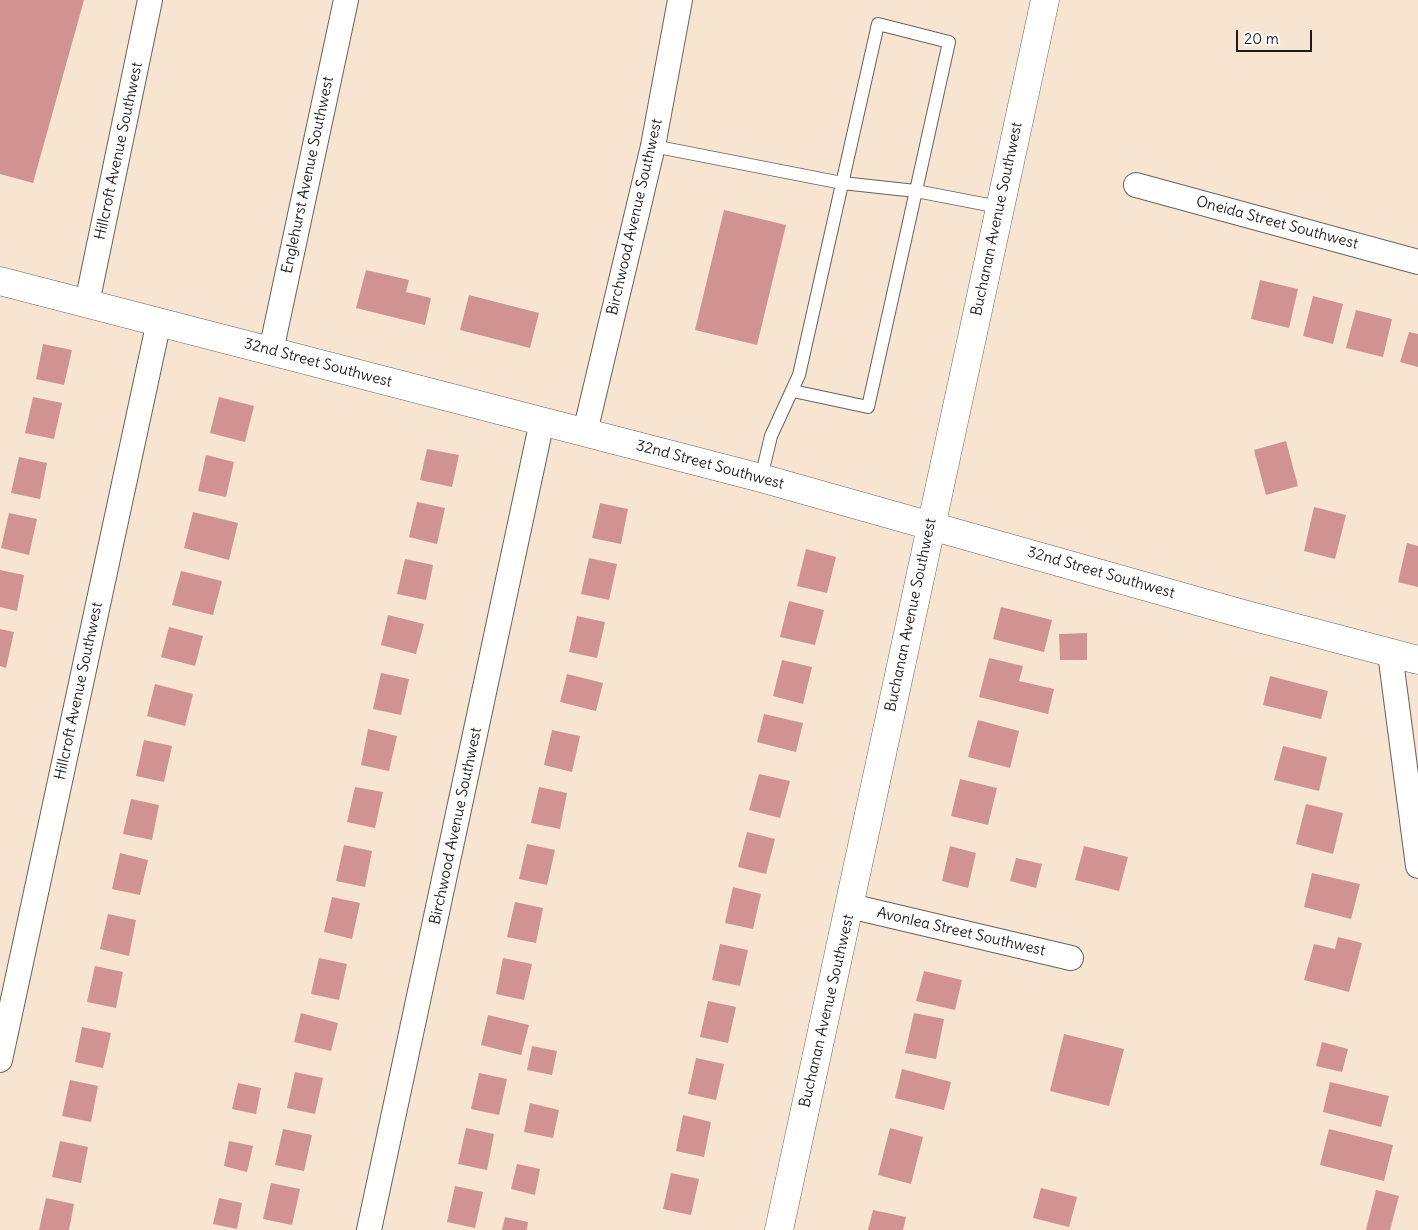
<!DOCTYPE html>
<style>
body{margin:0}
#map{position:relative;width:1418px;height:1230px;overflow:hidden;background:#f7e5d1;font-family:Delius,sans-serif}
canvas{display:block}
.scale{position:absolute;left:1236px;top:30px;width:76px;height:22px;box-sizing:border-box;border:2px solid #1c1c1c;border-top:0;padding-left:6px;font-size:15px;line-height:18px;white-space:nowrap;color:#1c1c1c;-webkit-text-stroke:4px #fff;paint-order:stroke}
</style>
<div id="map">
<canvas width="1418" height="1230"></canvas>
<div class="scale">20 m</div>
</div>
<script>
const context = document.querySelector('canvas').getContext('2d');
context.lineJoin = 'round';
function fillPath(path, color) {
  context.fillStyle = color;
  context.fill(path, 'evenodd');
}
function stroke(path, color, width, dash) {
  context.strokeStyle = color;
  context.lineWidth = width;
  context.lineCap = dash ? 'butt' : 'round';
  context.setLineDash(dash || []);
  context.stroke(path);
}
function write(font, color, halo, rows, align = 'center') {
  context.font = font + ' Delius,sans-serif';
  context.lineWidth = 4;
  context.setLineDash([]);
  context.textBaseline = 'middle';
  context.strokeStyle = halo;
  context.fillStyle = color;
  for (const [text, x, y, turn = 0] of rows) {
    context.save();
    context.translate(x, y);
    context.rotate((+turn || 0) * Math.PI / 180);
    context.textAlign = isNaN(turn) ? turn : align;
    if (halo) context.strokeText(text, 0, 0);
    context.fillText(text, 0, 0);
    context.restore();
  }
}
fillPath(new Path2D(`
 M0 0H84L33 183 0 174Z
 M724 210 786 225 757 345 695 330Z
 M366 270 409 280 406 292 431 298 425 325 356 308Z
 M1260 280 1298 289 1289 328 1251 319Z
 M469 295 539 313 530 348 460 330Z
 M1313 296 1343 304 1333 344 1303 336Z
 M1356 310 1392 319 1383 357 1346 348Z
 M1409 332 1418 334V367L1400 362Z
 M43 344 72 350 64 385 36 379Z
 M33 397 62 403 54 439 25 433Z
 M219 397 254 406 245 442 210 433Z
 M1286 441 1298 486 1266 495 1254 450Z
 M427 449 459 455 452 487 420 480Z
 M206 455 234 462 226 497 198 491Z
 M19 457 47 463 40 499 11 493Z
 M417 502 445 508 437 544 409 537Z
 M600 503 628 509 621 544 592 538Z
 M1314 507 1346 515 1335 559 1304 551Z
 M193 512 238 523 229 560 184 548Z
 M9 513 37 519 29 555 1 548Z
 M1407 543 1418 546V587L1398 582Z
 M806 549 836 557 827 593 797 586Z
 M589 558 617 564 609 600 581 594Z
 M405 559 433 565 426 600 397 594Z
 M0 570 24 575 17 611 0 607Z
 M181 571 222 581 213 615 172 605Z
 M789 601 824 610 815 645 780 637Z
 M1001 607 1052 620 1044 652 993 639Z
 M388 615 424 624 416 654 381 645Z
 M577 616 605 622 597 658 569 652Z
 M169 627 203 636 195 666 161 657Z
 M0 629 14 632 6 668 0 666Z
 M1087 633V660H1060L1059 634Z
 M989 658 1023 666 1019 681 1054 689 1048 714 979 697Z
 M782 660 812 667 803 704 773 696Z
 M381 673 409 679 401 715 373 709Z
 M567 674 603 683 596 711 560 702Z
 M1270 676 1328 691 1321 719 1263 705Z
 M155 684 193 694 185 726 147 716Z
 M764 714 803 723 796 752 757 742Z
 M978 720 1019 731 1010 768 968 757Z
 M368 729 397 736 389 771 361 765Z
 M552 730 580 736 572 772 544 765Z
 M144 740 172 746 164 782 136 776Z
 M1283 746 1327 757 1319 791 1274 780Z
 M759 774 790 781 780 818 749 810Z
 M960 779 997 788 988 825 951 816Z
 M355 787 383 792 375 828 347 822Z
 M539 787 567 793 560 829 531 823Z
 M131 799 159 805 152 840 123 834Z
 M1306 804 1343 813 1333 854 1296 844Z
 M747 832 775 839 766 874 738 867Z
 M527 844 555 850 547 885 519 879Z
 M344 845 372 851 365 887 336 881Z
 M950 846 976 853 968 888 942 881Z
 M1084 846 1128 857 1119 891 1075 880Z
 M120 853 148 860 140 895 112 889Z
 M1016 858 1042 864 1036 888 1010 881Z
 M1312 873 1360 884 1351 919 1304 907Z
 M733 887 761 894 753 929 725 923Z
 M332 897 360 903 352 939 324 932Z
 M515 902 543 908 536 943 507 937Z
 M108 914 136 920 129 956 100 949Z
 M1338 937 1362 943 1349 992 1304 980 1314 944 1335 949Z
 M720 944 748 950 740 986 712 980Z
 M319 958 347 964 339 1000 311 994Z
 M503 958 532 964 524 1000 496 994Z
 M95 966 123 972 116 1008 87 1002Z
 M924 971 962 980 955 1010 916 1001Z
 M708 1001 736 1007 728 1043 700 1037Z
 M301 1013 338 1023 331 1051 294 1042Z
 M914 1013 944 1019 936 1059 905 1053Z
 M488 1015 529 1025 521 1055 481 1045Z
 M82 1027 111 1033 103 1068 75 1062Z
 M1064 1034 1124 1049 1109 1106 1050 1091Z
 M1322 1042 1348 1049 1342 1072 1316 1066Z
 M532 1046 557 1051 552 1075 527 1070Z
 M696 1058 724 1064 716 1100 688 1094Z
 M902 1069 951 1082 944 1110 895 1098Z
 M295 1072 323 1078 315 1114 287 1108Z
 M479 1073 507 1079 499 1115 471 1109Z
 M70 1080 98 1086 91 1122 62 1116Z
 M1330 1082 1389 1096 1381 1127 1323 1112Z
 M238 1083 261 1088 256 1114 232 1109Z
 M530 1103 559 1110 553 1138 524 1132Z
 M683 1115 711 1122 704 1157 676 1151Z
 M466 1128 494 1134 487 1170 458 1164Z
 M890 1128 923 1137 911 1184 878 1175Z
 M283 1129 312 1135 304 1171 275 1165Z
 M1329 1129 1393 1145 1384 1181 1320 1165Z
 M60 1141 88 1147 81 1183 52 1177Z
 M229 1141 253 1146 247 1172 224 1166Z
 M517 1164 540 1169 535 1195 511 1189Z
 M671 1173 699 1179 691 1215 663 1209Z
 M271 1183 300 1189 292 1225 263 1219Z
 M455 1186 483 1192 475 1228 447 1222Z
 M1041 1188 1077 1197 1069 1227 1033 1218Z
 M1376 1190 1399 1196 1390 1230H1366Z
 M46 1198 74 1204 69 1230H39Z
 M219 1198 242 1203 237 1229 213 1224Z
 M873 1210 906 1217 903 1230H868Z
 M505 1217 528 1222 527 1230H502Z`), '#d09391');
const service = new Path2D(`
 M653 146 842 183 916 191 999 207
 M761 478 771 436 799 375 878 24 949 42 868 407 793 391`);
const minor = new Path2D(`
 M1136 185 1418 262
 M87 303 150 0
 M271 351 346 0
 M585 432 653 146 680 0
 M1390 653 1418 866
 M850 906 1071 958
 M0 1060 159 321
 M369 1230 542 421`);
const tertiary = new Path2D(`
 M0 281 761 478 1243 614 1418 660
 M779 1230 1045 0`);
stroke(service, '#69625b', 14);
stroke(minor, '#69625b', 26);
stroke(tertiary, '#69625b', 29);
stroke(service, '#fff', 12);
stroke(minor, '#fff', 24);
stroke(tertiary, '#fff', 28);
write('15px', '#1c1c1c', '#fff', [
 ["Hillcroft Avenue Southwest",119,151,-78],
 ["Englehurst Avenue Southwest",308,175,-78],
 ["Birchwood Avenue Southwest",635,217,-77],
 ["Buchanan Avenue Southwest",997,219,-78],
 ["Oneida Street Southwest",1277,223,15],
 ["32nd Street Southwest",318,363,15],
 ["32nd Street Southwest",710,465,15],
 ["32nd Street Southwest",1101,573,16],
 ["Buchanan Avenue Southwest",911,615,-78],
 ["Hillcroft Avenue Southwest",79,691,-78],
 ["Birchwood Avenue Southwest",456,826,-78],
 ["Avonlea Street Southwest",961,932,13],
 ["Buchanan Avenue Southwest",827,1011,-77]
]);
</script>
